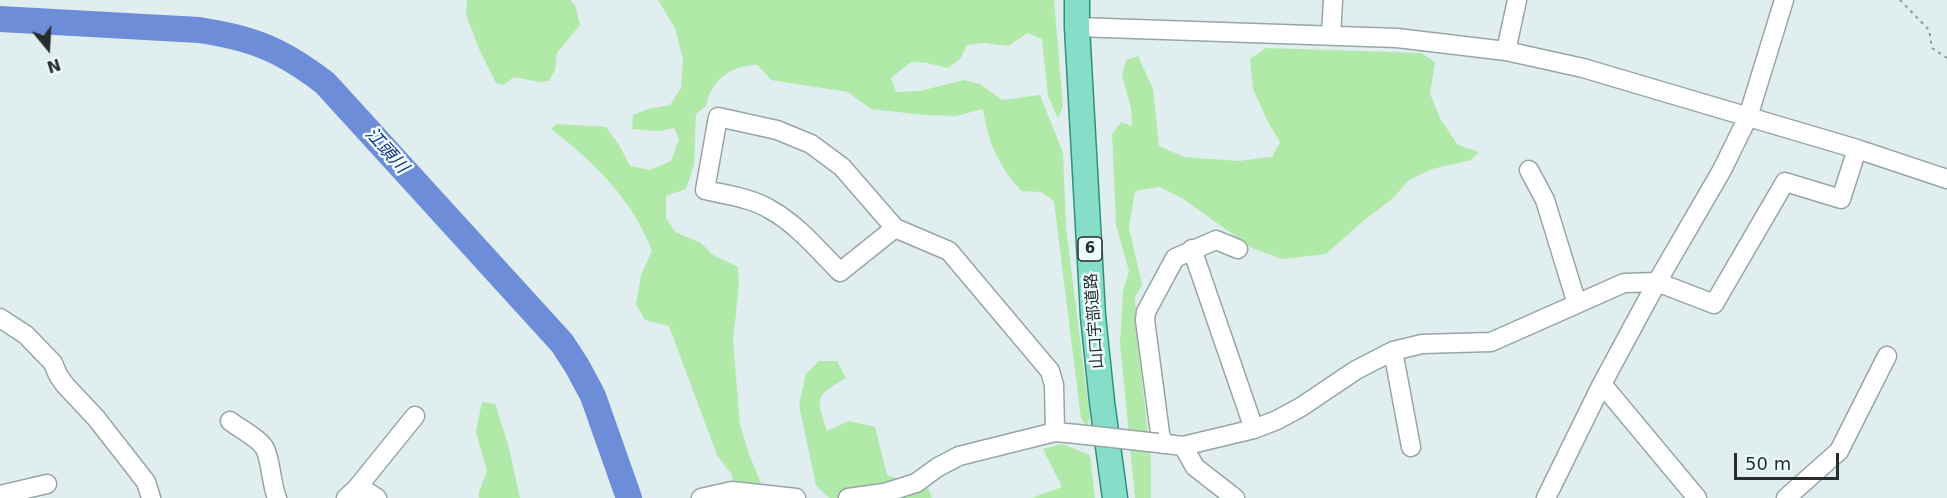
<!DOCTYPE html>
<meta charset="utf-8">
<style>
body{margin:0}
#map{position:relative;width:1947px;height:498px;overflow:hidden;background:#e0eef0;font-family:"DejaVu Sans",sans-serif}
canvas{display:block}
.north{position:absolute;left:18px;top:18px;width:60px;height:60px;-webkit-text-stroke:4px #edfcfd;paint-order:stroke;rotate:162deg;font-size:16px;font-weight:700;line-height:24px;text-align:center;color:#272d2d}
.north::after{content:'';display:block;margin:auto;width:21px;height:27px;background:#272d2d;clip-path:polygon(50% 0,100% 100%,50% 72%,0 100%)}
.scale{position:absolute;left:1734px;top:453px;width:105px;height:27px;box-sizing:border-box;border:3px solid #272d2d;border-top:0;padding-left:8px;font-size:18px;line-height:21px;white-space:nowrap;color:#272d2d;-webkit-text-stroke:4px #edfcfd;paint-order:stroke}
</style>
<div id="map">
<canvas width="1947" height="498"></canvas>
<div class="north">N</div>
<div class="scale">50 m</div>
</div>
<script>
const context = document.querySelector('canvas').getContext('2d');
context.lineJoin = 'round';
function fillPath(path, color) {
  context.fillStyle = color;
  context.fill(path, 'evenodd');
}
function stroke(path, color, width, dash) {
  context.strokeStyle = color;
  context.lineWidth = width;
  context.lineCap = dash ? 'butt' : 'round';
  context.setLineDash(dash || []);
  context.stroke(path);
}
function write(font, color, halo, rows, align = 'center') {
  context.font = font + ' "DejaVu Sans","Noto Sans JP",sans-serif';
  context.lineWidth = 5;
  context.setLineDash([]);
  context.textBaseline = 'middle';
  context.strokeStyle = halo;
  context.fillStyle = color;
  for (const [text, x, y, turn = 0] of rows) {
    context.save();
    context.translate(x, y);
    context.rotate((+turn || 0) * Math.PI / 180);
    context.textAlign = isNaN(turn) ? turn : align;
    if (halo) context.strokeText(text, 0, 0);
    context.fillText(text, 0, 0);
    context.restore();
  }
}
fillPath(new Path2D(`
 M467 0H570L575 5 580 25 557 53 555 70 549 81 539 82 514 77 503 85 496 83 480 51 466 15Z
 M658 0H1054L1063 106 1058 118 1048 96 1042 39 1028 33 1008 46 984 43 967 45 960 59 948 68 927 63 911 62 891 78 896 92 920 91 964 80 980 84 1002 100 1040 95 1063 153 1066 228 1090 419 1086 427 1081 418 1054 201 1041 192 1022 191C999 168 988 141 983 109L956 116 925 115 871 109 848 92 771 80 758 65C732 64 710 81 706 106L696 114 694 165 686 189 666 196V218L675 232 701 243 713 255 738 267 739 286 733 340 740 425 749 454 767 498H735L732 475 717 455 669 326 645 320 636 304 641 275 652 251C633 200 593 161 551 129L557 124 606 127 619 145 630 166 650 170 671 161 679 139 674 128 659 131 632 129 633 115 648 109 670 105 681 88 683 60 675 28Z
 M1266 48 1421 53 1435 62 1430 94 1441 120 1458 145 1479 152 1471 160 1432 169 1409 180 1392 199 1363 221 1326 254 1282 259 1252 248 1182 198 1159 187 1135 191 1129 228 1142 285 1135 297 1138 345 1151 461V498H1135L1120 343 1123 291 1129 271 1116 225 1112 134 1121 122 1132 126 1131 108 1122 76 1126 60 1138 56 1153 89 1159 146 1184 157 1238 161 1272 157 1280 142 1269 124 1253 89 1250 59Z
 M819 361H837L846 378C814 397 816 396 827 431L849 421 875 427 887 475 928 488 932 498H829L816 485 799 405 806 374Z
 M482 402 495 404 508 444 520 498H479V492L487 471 476 432Z
 M1062 444 1090 455 1095 498H1031L1062 487 1043 449Z`), '#b0e9a8');
stroke(new Path2D(`
 M0 19 199 30C253 38 282 50 325 83L562 343 577 366 593 396 629 498`), '#6d8dd9', 26);
const minor = new Path2D(`
 M1077 27 1397 38 1506 51 1583 68 1857 149 1947 179
 M1331 35 1333 0
 M1506 51 1517 0
 M1529 170 1545 200 1577 304
 M895 228 840 272C819 251 798 225 771 210 752 198 727 195 705 190L718 117 777 130 811 144 842 167 895 228 949 251 1050 371 1054 385 1055 432
 M1192 249 1254 429
 M0 318 26 335 53 363 58 375 65 385 96 418 146 482 151 498
 M1393 351 1411 447
 M1602 384 1697 498
 M230 421C240 429 257 437 264 447 271 458 271 484 277 498
 M1158 443 1183 446 1254 429 1277 420 1301 407 1356 370 1393 351 1422 344 1491 342 1624 283 1657 282 1714 304 1785 182 1841 199 1857 149
 M1163 444 1160 433 1145 320 1146 312 1175 258 1216 240 1238 249
 M1183 446 1195 467 1235 498
 M356 489 415 416
 M0 495 47 484
 M346 498 356 489H363L377 498
 M701 498 732 491 796 498
 M848 498 884 493 916 483 938 467 959 456 1055 432 1077 434
 M1546 498 1602 384 1657 282 1722 170 1748 117 1784 0
 M1786 498 1839 451 1887 356`);
const major = new Path2D(`
 M1077 0V27L1093 316 1102 402 1115 498`);
stroke(minor, '#97a5a6', 21);
stroke(major, '#30907a', 27);
stroke(new Path2D(`
 M1900 0 1929 30 1932 48 1947 58`), '#909a9c', 2, [3, 4.5]);
stroke(minor, '#fff', 18);
stroke(major, '#86ddc8', 24);
const minorBridge = new Path2D(`
 M1077 434 1158 443`);
stroke(minorBridge, '#97a5a6', 21, []);
stroke(minorBridge, '#fff', 18);
for (const [x, y, w] of [
 [1090,249,24]
]) {
  const box = new Path2D();
  box.roundRect(x - w / 2, y - 12, w, 24, 4.5);
  context.fillStyle = '#edfcfd';
  context.fill(box);
  stroke(box, '#272d2d', 1.5);
}
write('bold 15px', '#272d2d', null, [
 ["6",1090,249]
]);
write('16px', '#272d2d', '#edfcfd', [
 ["山口宇部道路",1095,321,-94]
]);
write('italic 18px', '#152d85', '#edfcfd', [
 ["江頭川",386,151,48]
]);
</script>
